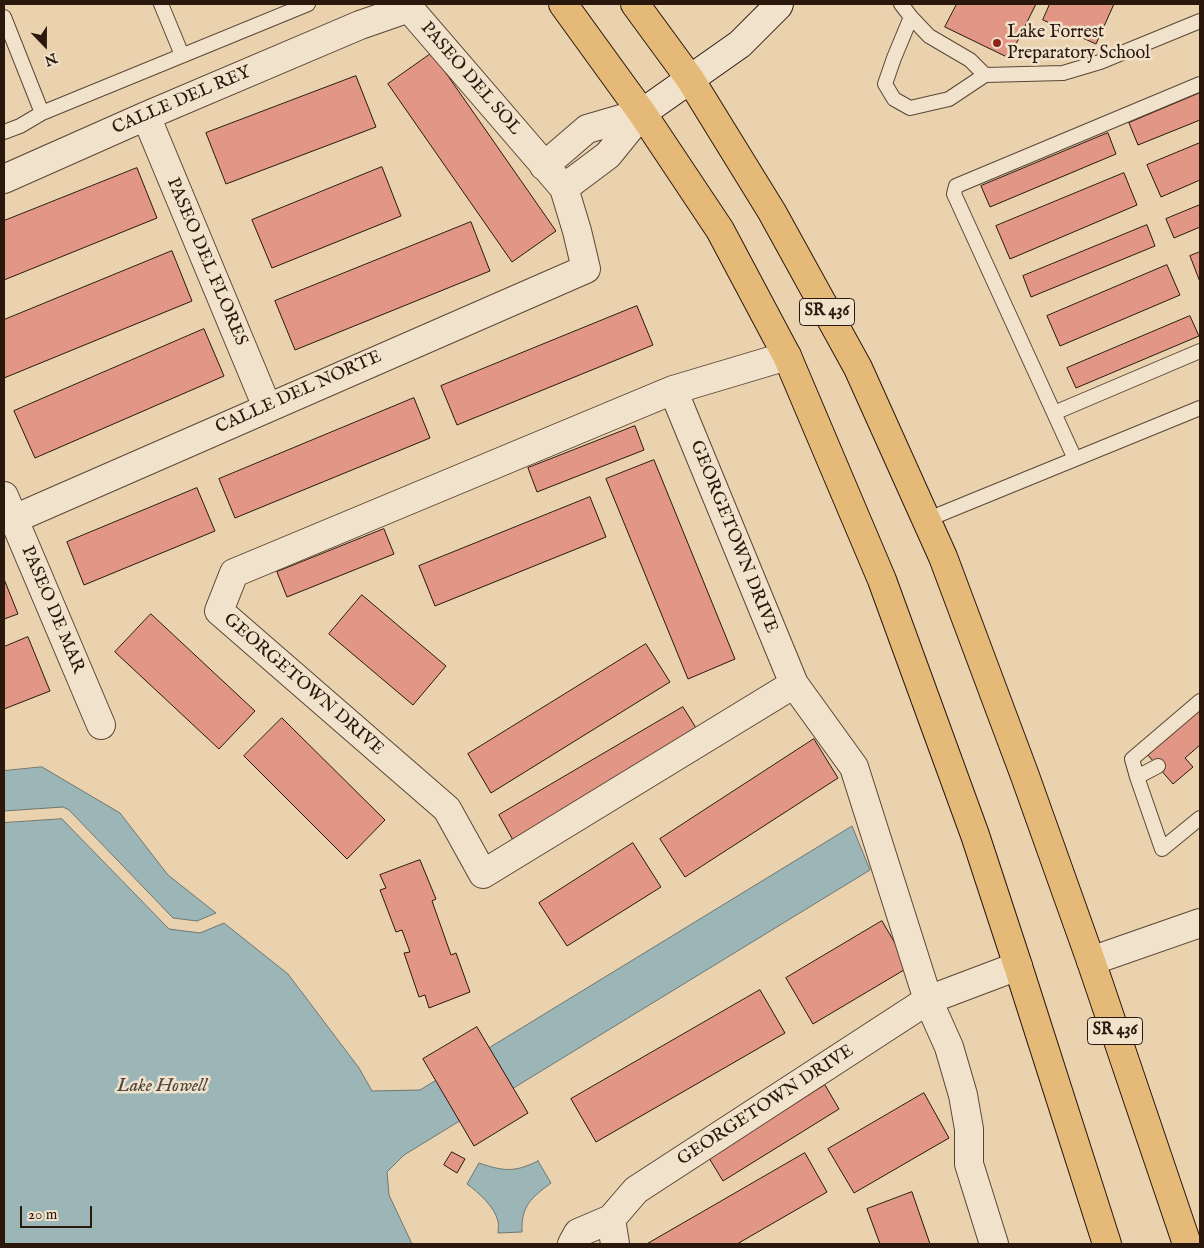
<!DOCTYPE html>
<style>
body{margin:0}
#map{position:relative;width:1204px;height:1248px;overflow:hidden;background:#ead2af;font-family:"IM FELL English",serif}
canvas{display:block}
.frame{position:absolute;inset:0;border:5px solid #2a180c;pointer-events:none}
.north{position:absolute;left:20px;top:20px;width:50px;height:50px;-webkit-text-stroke:4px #f1e2cb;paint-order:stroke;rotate:158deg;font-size:14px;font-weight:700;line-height:20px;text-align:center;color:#2a180c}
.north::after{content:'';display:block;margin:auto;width:18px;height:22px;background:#2a180c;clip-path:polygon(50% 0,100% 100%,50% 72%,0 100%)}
.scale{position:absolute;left:20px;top:1206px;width:72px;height:22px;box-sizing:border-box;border:2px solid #2a180c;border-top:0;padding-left:6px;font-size:15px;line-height:18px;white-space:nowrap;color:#2a180c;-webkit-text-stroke:4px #f1e2cb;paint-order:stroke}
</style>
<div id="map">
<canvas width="1204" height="1248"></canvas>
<div class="frame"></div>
<div class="north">N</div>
<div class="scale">20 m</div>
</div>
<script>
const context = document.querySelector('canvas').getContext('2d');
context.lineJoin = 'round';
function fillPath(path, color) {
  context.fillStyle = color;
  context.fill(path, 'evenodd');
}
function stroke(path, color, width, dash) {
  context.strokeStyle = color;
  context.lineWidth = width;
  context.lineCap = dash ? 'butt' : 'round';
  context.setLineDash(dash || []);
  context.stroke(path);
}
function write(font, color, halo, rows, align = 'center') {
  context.font = font + ' "IM FELL English",serif';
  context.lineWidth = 5;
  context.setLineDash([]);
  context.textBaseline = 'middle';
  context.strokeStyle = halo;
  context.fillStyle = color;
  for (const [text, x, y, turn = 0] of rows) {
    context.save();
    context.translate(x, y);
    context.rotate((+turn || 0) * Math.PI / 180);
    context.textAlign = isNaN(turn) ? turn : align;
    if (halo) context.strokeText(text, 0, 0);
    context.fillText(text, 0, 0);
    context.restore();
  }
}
const water = new Path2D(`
 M42 767 120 813 168 875 216 913 197 921 173 918 69 810 63 807 4 811V771Z
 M62 819 169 929 200 933 224 923 288 974 359 1068 372 1091 420 1090 852 826 870 870 404 1155 387 1172 389 1195 412 1244H4V823Z
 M538 1161 551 1183C531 1198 521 1206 522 1232L498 1233C498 1230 499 1225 498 1221 494 1206 479 1193 467 1184L479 1163C503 1171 514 1173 538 1161Z`);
fillPath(water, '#9cb5b6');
stroke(water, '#6e7672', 1);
const building = new Path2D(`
 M957 4H1036L1009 58 945 27Z
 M1050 4H1114L1096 44 1043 20Z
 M432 53 556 231 512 262 388 84Z
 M356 76 376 127 226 184 206 133Z
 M1200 93V120L1138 145 1129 123Z
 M1108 133 1116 154 990 207 981 186Z
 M1200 143V180L1161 197 1147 165Z
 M382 167 401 216 272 268 252 220Z
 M137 168 157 218 4 280V221Z
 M1124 173 1137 205 1010 259 996 226Z
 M1200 205V227L1174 238 1166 219Z
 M471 222 490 271 295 350 275 301Z
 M1147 225 1155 246 1031 297 1023 276Z
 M172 251 192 301 4 378V320Z
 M1200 252V282L1190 256Z
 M1167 265 1180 295 1060 346 1047 316Z
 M637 306 653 345 457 425 441 386Z
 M1190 316 1199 336 1076 388 1067 368Z
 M204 329 224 376 35 458 14 411Z
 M414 398 430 438 235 518 219 479Z
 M635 426 644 450 537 492 528 468Z
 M654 460 735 659 688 679 606 479Z
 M197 488 215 531 84 585 67 542Z
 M590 497 606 537 435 606 419 566Z
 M384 529 394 554 287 597 277 572Z
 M4 579 18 614 4 619Z
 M362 595 446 666 413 705 329 634Z
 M151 614 255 711 219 749 115 652Z
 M28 637 50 691 4 709V647Z
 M646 644 670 682 491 793 468 754Z
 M683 707 698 731 513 840 499 815Z
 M1200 707V745L1185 758 1193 767 1173 784 1147 754Z
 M282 718 385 820 347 859 244 756Z
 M814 739 838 778 685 877 660 839Z
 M633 843 661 887 567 946 539 903Z
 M420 860 436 899 432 901 451 955 456 953 470 992 429 1008 425 995 419 997 404 953 410 952 402 930 396 932 380 890 386 888 380 875Z
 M882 921 909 967 813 1024 786 978Z
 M760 990 785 1033 596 1142 571 1099Z
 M477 1027 528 1113 474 1146 423 1059Z
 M825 1085 839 1109 723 1181 709 1158Z
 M924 1093 949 1138 854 1193 828 1149Z
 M452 1152 465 1159 457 1173 444 1165Z
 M805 1153 827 1192 737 1244H647Z
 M912 1192 930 1244H880L867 1209Z`);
fillPath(building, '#e19686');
stroke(building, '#2a180c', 1);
const lane = new Path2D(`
 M161 4 182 55
 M901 4 911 17 929 36 970 60 985 75
 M4 17 42 113 308 4
 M911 17 894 58 885 84 894 99 910 108 949 99 985 75 1063 73 1100 62 1200 21
 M4 132 20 126 42 113
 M1054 413 1200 351
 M1075 459 954 194 956 186 1200 84
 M926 520 1200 408
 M1200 701 1132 759 1137 777 1162 849 1200 818
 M1137 777 1158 766`);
const street = new Path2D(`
 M146 116 267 407
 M544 166 587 129 642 113
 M4 179 146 116 360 25 409 8 564 188 577 231 586 269 14 519
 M564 188 608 155 642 113
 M673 390 794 684 483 874 447 809 219 611 234 573 673 390 787 356
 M4 496 101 725
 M794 684 854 767 928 1000 949 1047 963 1095 969 1129V1164L994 1244
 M1091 961 1200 923
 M572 1244 578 1233 611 1219
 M615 1244 611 1219 636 1190 928 1000 1018 966`);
const secondary = new Path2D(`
 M642 113 740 44 778 6 779 4`);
const primary = new Path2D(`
 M563 4 642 113 720 230 787 356 882 580 975 835 1018 966 1107 1244
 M635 4 690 79 772 212 858 368 943 557 1025 776 1091 961 1187 1244`);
stroke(lane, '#5a4635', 16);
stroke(street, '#5a4635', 30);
stroke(secondary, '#2a180c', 30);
stroke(primary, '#2a180c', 30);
stroke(lane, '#f1e2cb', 14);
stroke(street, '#f1e2cb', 28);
stroke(secondary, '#f1e2cb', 28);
stroke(primary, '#e5b978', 28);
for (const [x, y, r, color] of [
 [997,43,5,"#8f2418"]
]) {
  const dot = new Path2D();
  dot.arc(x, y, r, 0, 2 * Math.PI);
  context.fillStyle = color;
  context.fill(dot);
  stroke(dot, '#f1e2cb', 2);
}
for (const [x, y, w] of [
 [827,312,55],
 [1115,1031,55]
]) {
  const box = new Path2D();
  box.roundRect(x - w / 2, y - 13.5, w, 27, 4);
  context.fillStyle = '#f1e2cb';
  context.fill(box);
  stroke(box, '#2a180c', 1);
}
write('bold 16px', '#2a180c', null, [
 ["SR 436",827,312],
 ["SR 436",1115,1031]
]);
write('18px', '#2a180c', '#f1e2cb', [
 ["Lake Forrest",1007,33],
 ["Preparatory School",1007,54]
], 'left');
write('18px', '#2a180c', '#f1e2cb', [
 ["PASEO DEL SOL",470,79,49],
 ["CALLE DEL REY",182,101,-23],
 ["PASEO DEL FLORES",206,262,67],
 ["CALLE DEL NORTE",299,393,-24],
 ["GEORGETOWN DRIVE",733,537,68],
 ["PASEO DE MAR",52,610,67],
 ["GEORGETOWN DRIVE",303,685,41],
 ["GEORGETOWN DRIVE",766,1106,-33]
]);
write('italic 19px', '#4c473f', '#f1e2cb', [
 ["Lake Howell",162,1087]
]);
</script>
